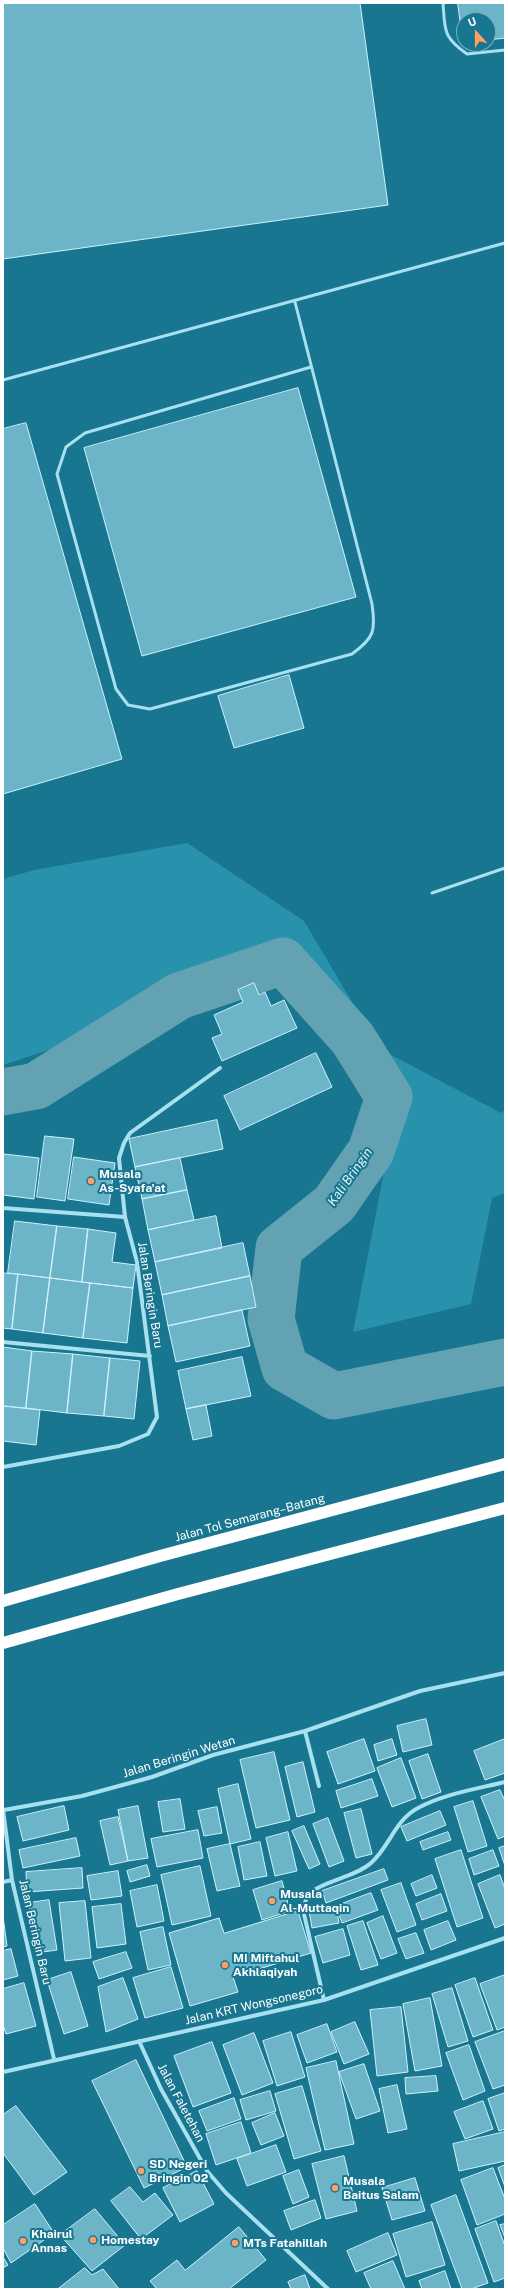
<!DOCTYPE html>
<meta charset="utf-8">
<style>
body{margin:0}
#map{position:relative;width:508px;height:2292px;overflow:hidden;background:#197690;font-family:"Public Sans",sans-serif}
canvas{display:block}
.frame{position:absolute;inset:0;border:4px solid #fff;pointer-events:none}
.north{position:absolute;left:456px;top:12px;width:40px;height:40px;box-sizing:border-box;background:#197690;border:1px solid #75adbc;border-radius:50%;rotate:339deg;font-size:11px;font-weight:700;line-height:16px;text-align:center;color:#fff}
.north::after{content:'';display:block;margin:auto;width:14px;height:18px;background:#ff9e65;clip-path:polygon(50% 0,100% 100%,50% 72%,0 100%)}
</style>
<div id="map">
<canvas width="508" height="2292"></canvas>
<div class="frame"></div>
<div class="north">U</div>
</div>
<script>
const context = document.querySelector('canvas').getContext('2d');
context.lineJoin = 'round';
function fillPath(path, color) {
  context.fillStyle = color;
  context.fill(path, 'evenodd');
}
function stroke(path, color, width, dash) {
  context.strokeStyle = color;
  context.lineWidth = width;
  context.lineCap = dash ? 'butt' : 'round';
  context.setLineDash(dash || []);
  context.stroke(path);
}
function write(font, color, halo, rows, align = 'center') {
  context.font = font + ' "Public Sans",sans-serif';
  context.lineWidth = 4;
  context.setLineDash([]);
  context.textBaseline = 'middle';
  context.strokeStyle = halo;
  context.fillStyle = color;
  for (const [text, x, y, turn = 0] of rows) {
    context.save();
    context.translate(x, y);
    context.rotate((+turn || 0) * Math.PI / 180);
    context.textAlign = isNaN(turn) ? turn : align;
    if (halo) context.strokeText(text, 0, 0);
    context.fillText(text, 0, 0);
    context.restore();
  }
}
fillPath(new Path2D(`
 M187 843 304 921 380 1049 501 1113 505 1110V1193L492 1198 471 1304 353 1332 387 1156 353 1065 284 989 260 977 201 982 82 1039 3 1065V879L34 870Z`), '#2891ac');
stroke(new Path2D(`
 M3 1092 36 1086 179 996 283 961 353 1039 389 1097 371 1151 334 1204 279 1248 271 1319 285 1368 334 1396 505 1362`), '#63a2b3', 47);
const building = new Path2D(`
 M3 3H360L388 205 3 259Z
 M458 3H505V38L488 40V20H464L463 43Z
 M298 388 356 597 142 656 84 448Z
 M26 423 122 759 3 794V429Z
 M289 675 304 728 234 748 218 696Z
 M254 983 259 995 265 992 271 1006 284 1000 297 1028 222 1061 212 1038 222 1034 214 1015 243 1002 238 990Z
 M316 1053 332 1087 240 1130 224 1096Z
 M217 1120 223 1149 135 1167 129 1139Z
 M45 1136 74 1139 65 1201 37 1197Z
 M4 1154 39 1158 34 1199 3 1195Z
 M74 1157 115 1163 109 1205 68 1199Z
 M180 1158 187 1190 142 1199 135 1167Z
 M187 1190 194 1220 148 1230 142 1199Z
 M216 1216 222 1248 155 1262 148 1230Z
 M15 1221 57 1226 50 1278 8 1273Z
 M57 1226 88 1229 82 1282 50 1278Z
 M88 1229 116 1233 112 1262 136 1265 133 1288 82 1282Z
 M243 1243 250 1276 162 1295 155 1262Z
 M3 1273 18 1274 12 1329 3 1328Z
 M18 1274 50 1278 43 1333 12 1329Z
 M250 1276 256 1307 168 1326 162 1295Z
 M50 1278 90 1283 83 1338 43 1333Z
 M90 1283 133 1288 127 1343 83 1338Z
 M242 1310 250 1346 176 1362 168 1326Z
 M3 1347 32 1351 26 1408 3 1406Z
 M32 1351 73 1354 67 1413 26 1408Z
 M73 1354 110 1358 104 1416 67 1413Z
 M242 1357 251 1396 186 1409 178 1371Z
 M110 1358 140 1361 134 1419 104 1416Z
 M206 1405 212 1436 193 1440 186 1409Z
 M4 1406 40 1410 36 1445 3 1441Z
 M426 1719 432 1745 403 1752 397 1726Z
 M364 1739 375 1771 338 1784 327 1752Z
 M392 1739 397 1755 378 1761 374 1745Z
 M505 1739V1773L485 1780 474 1751Z
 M274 1752 290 1820 256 1828 240 1760Z
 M428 1754 441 1792 422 1799 409 1761Z
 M401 1758 416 1798 392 1807 377 1768Z
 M303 1762 315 1812 297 1817 285 1767Z
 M372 1779 378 1796 341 1808 336 1791Z
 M238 1784 251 1839 230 1844 218 1789Z
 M500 1790 505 1801V1836L498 1839 481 1797Z
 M180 1799 185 1829 163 1832 158 1802Z
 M473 1801 487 1846 468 1852 454 1807Z
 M64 1806 69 1830 23 1841 17 1817Z
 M138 1806 148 1858 128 1861 118 1810Z
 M217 1807 222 1833 204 1836 198 1811Z
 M361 1809 372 1854 356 1858 344 1813Z
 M440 1811 446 1825 407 1841 401 1827Z
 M118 1817 128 1861 110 1865 100 1821Z
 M328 1818 344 1861 329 1867 313 1824Z
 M304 1826 320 1864 309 1869 292 1831Z
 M198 1830 203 1858 157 1867 151 1839Z
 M288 1832 297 1871 275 1876 266 1838Z
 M448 1832 451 1840 423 1850 420 1842Z
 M76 1838 80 1856 23 1868 19 1850Z
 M260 1842 267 1876 244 1880 238 1847Z
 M230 1844 240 1886 217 1891 207 1849Z
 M505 1846V1866L499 1848Z
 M461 1850 483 1918 457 1927 435 1859Z
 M493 1850 499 1866 474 1875 469 1859Z
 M147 1865 150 1876 130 1882 127 1871Z
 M200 1866 211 1916 172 1925 161 1875Z
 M82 1868 83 1888 27 1892 26 1872Z
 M384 1869 388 1880 326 1903 322 1891Z
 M118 1871 122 1896 91 1900 87 1876Z
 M432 1875 437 1888 416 1896 411 1884Z
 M500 1875 505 1889V1924L495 1928 478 1884Z
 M282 1881 290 1911 262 1920 253 1890Z
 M401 1883 416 1925 397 1932 381 1890Z
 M157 1885 164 1921 137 1927 130 1891Z
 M371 1893 378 1910 342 1923 336 1906Z
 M441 1894 447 1911 422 1920 416 1904Z
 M49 1900 57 1950 36 1953 29 1903Z
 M85 1901 91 1958 65 1961 59 1903Z
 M121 1904 126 1944 97 1948 92 1907Z
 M336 1906 339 1923 312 1928 309 1911Z
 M298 1911 311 1953 233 1977 238 1992 190 2006 169 1933 219 1918 224 1933Z
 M3 1916 7 1946 3 1947Z
 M383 1916 397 1953 381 1959 367 1923Z
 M363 1921 378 1965 361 1970 347 1926Z
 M448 1921 456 1940 431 1950 424 1930Z
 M163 1927 171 1965 148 1970 140 1932Z
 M343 1929 350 1955 323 1963 315 1937Z
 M416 1933 424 1953 406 1959 398 1939Z
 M11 1949 18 1976 3 1980V1951Z
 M126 1952 132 1968 99 1979 93 1962Z
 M171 1967 183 2008 145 2018 133 1978Z
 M71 1972 88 2026 64 2034 47 1980Z
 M505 1975V2027L497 2030 480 1984Z
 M123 1978 138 2019 106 2032 98 1987Z
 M475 1978 493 2030 473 2037 455 1985Z
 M24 1983 36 2026 6 2034 3 2025V1989Z
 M452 1988 468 2041 448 2047 432 1994Z
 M430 1998 442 2066 415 2071 403 2004Z
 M401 2007 408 2072 377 2076 370 2010Z
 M355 2022 369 2054 344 2064 331 2032Z
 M327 2024 337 2052 307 2063 297 2035Z
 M505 2031V2085L493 2089 475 2042Z
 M291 2032 305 2077 277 2086 263 2041Z
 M254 2033 273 2083 242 2095 223 2045Z
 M212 2042 231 2093 193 2107 174 2056Z
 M469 2045 485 2091 463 2100 446 2053Z
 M136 2060 187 2167 144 2188 92 2081Z
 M336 2061 354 2144 325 2150 306 2068Z
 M364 2064 380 2111 356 2119 339 2072Z
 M436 2076 438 2091 406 2094 405 2078Z
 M397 2085 407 2129 388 2133 379 2089Z
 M302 2086 321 2151 294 2159 275 2094Z
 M270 2091 276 2111 246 2120 240 2100Z
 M505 2093V2129L499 2131 488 2099Z
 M234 2098 241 2119 207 2131 199 2111Z
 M483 2101 493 2129 465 2139 454 2112Z
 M16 2106 67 2172 34 2195 3 2153V2115Z
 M275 2113 284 2136 261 2145 252 2123Z
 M241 2122 251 2153 216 2165 206 2134Z
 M505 2132V2161L459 2171 453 2144Z
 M276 2145 286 2172 247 2186 237 2159Z
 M344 2156 357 2211 326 2219 312 2164Z
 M505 2165V2187L498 2168Z
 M493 2168 505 2199V2214L477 2225 461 2180Z
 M299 2170 309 2197 293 2204 283 2176Z
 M197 2171 214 2204 180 2222 163 2188Z
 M415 2178 425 2211 392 2220 382 2188Z
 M130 2187 143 2202 155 2193 173 2215 141 2239 111 2201Z
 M456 2195 488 2283 471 2289H462L431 2205Z
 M315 2200 321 2218 291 2230 284 2211Z
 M35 2204 54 2233 11 2263 3 2248V2225Z
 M95 2209 125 2245 92 2271 60 2235Z
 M496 2221 505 2246V2278L494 2282 475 2229Z
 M432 2222 445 2265 406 2277 393 2234Z
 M505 2224V2238L500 2225Z
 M239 2227 266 2260 229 2289H157L150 2281 177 2260 185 2270Z
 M388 2233 397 2255 356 2272 347 2251Z
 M3 2257 8 2265 3 2268Z
 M393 2261 405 2289H371L364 2273Z
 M85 2268 92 2275 103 2269 119 2289H58Z
 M445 2271 451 2289H422L419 2281Z
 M305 2275 310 2289H291L288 2282Z`);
fillPath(building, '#6cb5c8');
stroke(building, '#cdf1fb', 1);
stroke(new Path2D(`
 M443 3C445 31 443 37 467 54L505 50
 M295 302 372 604C376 631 374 638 352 654L150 709 128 705 116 689 57 474 66 447 85 433 311 367
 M3 380 505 243
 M432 893 505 868`), '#a7e0ef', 3);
stroke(new Path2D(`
 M3 1208 125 1217
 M3 1342 150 1356
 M3 1467 119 1446 148 1434 157 1417 137 1262 125 1217 119 1158 124 1143 130 1133 220 1068
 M305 1731 420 1691 505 1673
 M3 1809 12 1880 54 2059
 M4 1810 82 1796 152 1777 213 1755 305 1731 319 1786
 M3 1882 12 1880
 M324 2000 304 1914C304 1907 305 1897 311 1892 327 1880 355 1877 371 1863 390 1846 395 1820 418 1808 444 1794 476 1789 505 1782
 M139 2041 161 2089 207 2171 226 2193 328 2289
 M3 2072 324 2000 505 1938`), '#a7e0ef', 4);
stroke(new Path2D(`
 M3 1601 160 1556 505 1464
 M3 1643 178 1594 505 1508`), '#fff', 12);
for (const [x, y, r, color] of [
 [91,1181,4,"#ff9e65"],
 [272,1901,4,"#ff9e65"],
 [225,1965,4,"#ff9e65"],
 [141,2171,4,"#ff9e65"],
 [335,2188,4,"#ff9e65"],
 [93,2240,4,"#ff9e65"],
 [23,2241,4,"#ff9e65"],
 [235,2243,4,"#ff9e65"]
]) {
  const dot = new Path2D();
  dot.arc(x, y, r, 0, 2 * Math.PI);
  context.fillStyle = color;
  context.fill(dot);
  stroke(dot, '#197690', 1.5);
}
write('bold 12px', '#fff', '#197690', [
 ["Musala",99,1174],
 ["As-Syafa'at",99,1188],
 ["Musala",280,1894],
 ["Al-Muttaqin",280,1908],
 ["MI Miftahul",233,1958],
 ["Akhlaqiyah",233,1972],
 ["SD Negeri",149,2164],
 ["Bringin 02",149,2178],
 ["Musala",343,2181],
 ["Baitus Salam",343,2195],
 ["Khairul",31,2234],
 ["Annas",31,2248],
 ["Homestay",101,2240],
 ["MTs Fatahillah",243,2243]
], 'left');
write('12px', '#fff', '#197690', [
 ["Jalan Beringin Baru",150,1295,81],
 ["Jalan Tol Semarang–Batang",250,1518,-15],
 ["Jalan Beringin Wetan",179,1757,-17],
 ["Jalan Beringin Baru",35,1932,77],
 ["Jalan KRT Wongsonegoro",254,2005,-13],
 ["Jalan Faletehan",181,2103,62]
]);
write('italic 13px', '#d9f4fa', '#197690', [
 ["Kali Bringin",350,1177,-55]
]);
</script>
